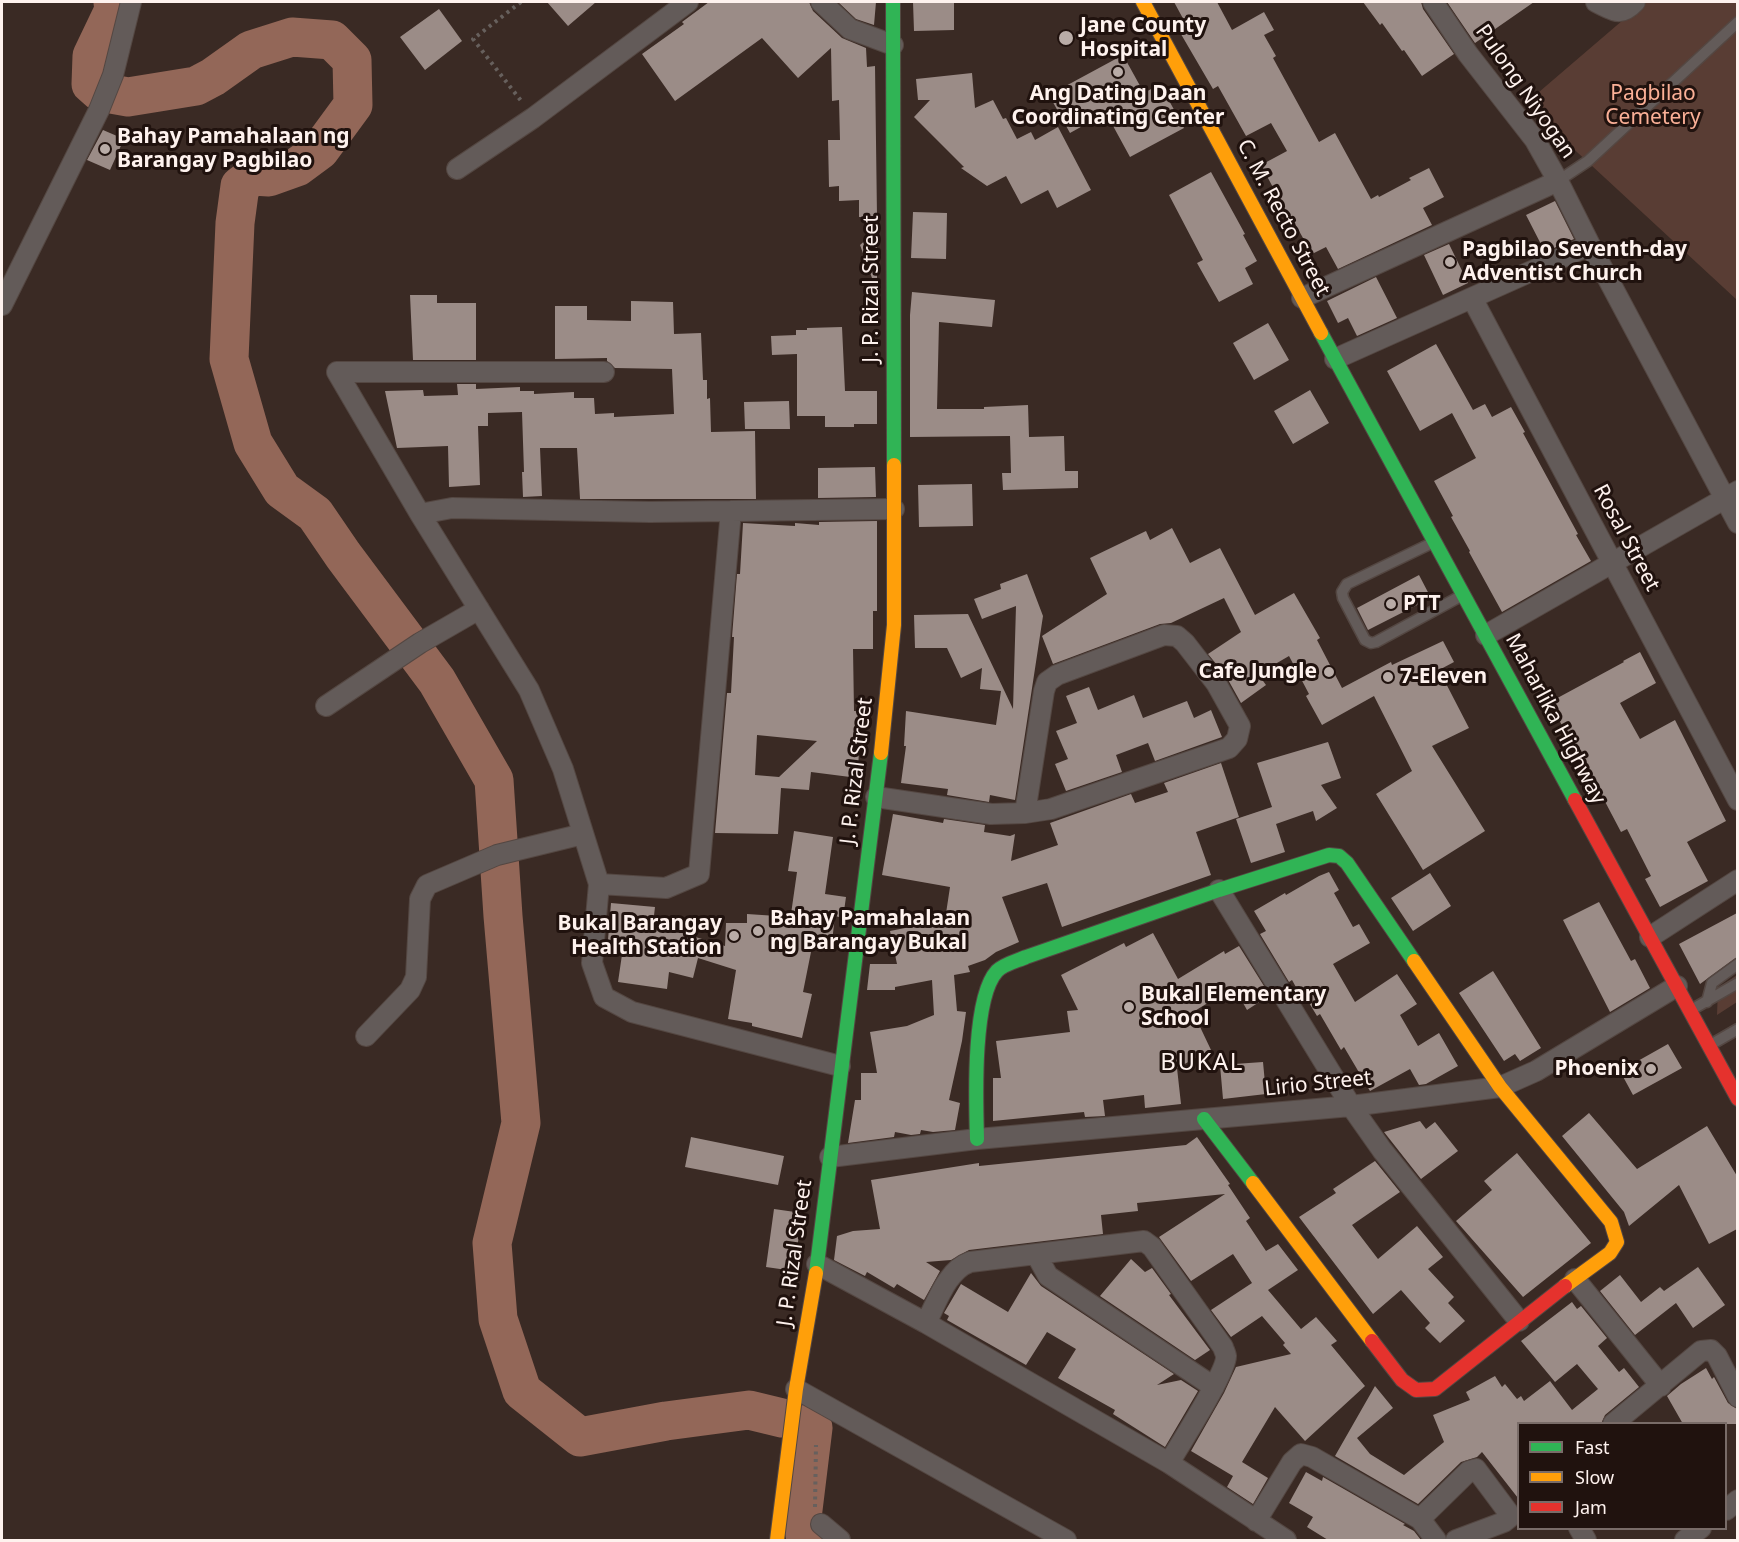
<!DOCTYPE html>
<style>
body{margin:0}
#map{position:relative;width:1739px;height:1542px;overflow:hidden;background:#3a2a24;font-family:"Noto Sans",sans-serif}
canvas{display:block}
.frame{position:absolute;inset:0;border:3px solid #fef2ee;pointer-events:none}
.legend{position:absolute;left:1517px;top:1422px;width:210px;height:108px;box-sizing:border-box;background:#20120e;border:2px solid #796c68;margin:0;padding:8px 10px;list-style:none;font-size:18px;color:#fef2ee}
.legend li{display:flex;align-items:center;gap:12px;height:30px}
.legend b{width:30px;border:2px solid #796c68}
</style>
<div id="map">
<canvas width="1739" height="1542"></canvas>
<div class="frame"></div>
<ul class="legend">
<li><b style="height:8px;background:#30b455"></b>Fast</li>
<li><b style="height:8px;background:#ff9f0a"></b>Slow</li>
<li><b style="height:8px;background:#e5322d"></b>Jam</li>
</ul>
</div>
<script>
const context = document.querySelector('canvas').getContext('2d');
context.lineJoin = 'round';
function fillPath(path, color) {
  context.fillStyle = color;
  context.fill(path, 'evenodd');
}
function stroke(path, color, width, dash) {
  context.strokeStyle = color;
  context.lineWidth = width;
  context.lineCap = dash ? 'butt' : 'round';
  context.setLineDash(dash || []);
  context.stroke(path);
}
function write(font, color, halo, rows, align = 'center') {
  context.font = font + ' "Noto Sans",sans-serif';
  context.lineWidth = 6;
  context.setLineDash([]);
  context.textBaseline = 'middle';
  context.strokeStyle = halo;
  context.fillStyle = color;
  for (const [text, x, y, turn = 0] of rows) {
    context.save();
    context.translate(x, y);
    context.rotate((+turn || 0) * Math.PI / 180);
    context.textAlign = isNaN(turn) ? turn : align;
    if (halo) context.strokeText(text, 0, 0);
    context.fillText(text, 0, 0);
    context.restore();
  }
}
fillPath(new Path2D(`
 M1644 2H1737V300L1525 104Z
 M1737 975V1002L1717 1015 1718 988Z`), '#593d34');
stroke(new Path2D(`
 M113 2 114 10 92 56 91 84 100 92 128 97 196 86 213 77 251 50 292 37 332 40 352 60 353 105 320 150 297 167 269 177 253 176 240 186 235 223 229 359 253 443 282 490 315 514 343 555 437 681 494 780 503 916 521 1123 492 1243 498 1319 522 1391 580 1437 666 1421 749 1410 782 1418
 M806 1540 802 1518 813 1428 808 1424`), '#936758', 39);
fillPath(new Path2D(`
 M547 2H596L568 26Z
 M709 2H809L813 11 842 38 866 48 867 67 875 66 877 217H859V200L839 201V186L829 187 828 140H840L839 100 832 101 831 48 798 78 762 38 675 101 642 54 684 24 682 22Z
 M838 2H876L874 25 856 19Z
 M913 2H954V30L914 31Z
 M1174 2H1217L1232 30 1264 12 1274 30 1264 35 1276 56 1273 58 1319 142 1335 133 1371 199 1378 195 1379 197 1411 180 1409 178 1429 168 1444 197 1423 208 1432 225 1338 269 1326 247 1312 254 1294 222 1292 223 1261 165 1287 151 1271 123 1246 136 1218 86 1213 89 1178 29 1186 24Z
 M1363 2H1421L1423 9 1454 54 1422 76 1404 50 1402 51 1382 23 1380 25Z
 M1447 2H1534L1475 43Z
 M439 9 462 41 425 70 400 37Z
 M1123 55 1144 93 1160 84 1184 128 1130 157 1106 113 1070 133 1049 95Z
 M972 73 975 108 993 100 1003 119 1006 118 1017 139 1031 132 1035 140 1058 127 1091 190 1057 208 1048 190 1021 204 1006 176 987 186 961 168 964 167 914 117 930 100H918L916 79Z
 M103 130 124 139 110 170 87 160Z
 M1211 172 1245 234 1243 235 1257 261 1245 268 1253 284 1219 302 1197 263 1203 260 1169 195Z
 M1555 201 1574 239 1545 252 1526 215Z
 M913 212 947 213 946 259 911 258Z
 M877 230V289H876L860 245Z
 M1449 244 1468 283 1443 295 1424 255Z
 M1376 277 1397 318 1357 336 1348 318 1338 323 1327 301Z
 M912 292 995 300 992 327 939 322 937 409H984V407L1028 405 1029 437 1064 436 1065 471H1078V488L1003 490 1002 473H1011L1010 436 910 437V315Z
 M410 295H437V303H476V360H413Z
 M631 301 673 302 674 334 701 333 703 380H707V399L710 398 711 432 755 431 756 499H580L577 448H540L542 496 523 497 522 472H524L522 412 488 413V426H478L480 485 449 487 448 446 397 448 385 391 423 390 424 396 458 395 457 384H476V389L520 387V391H534V394L574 392V398H594L595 414 614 413V417L674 414 672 369 615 368 607 361V358L555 359V306H587V320L631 321Z
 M1268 323 1289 360 1254 380 1233 343Z
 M842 327 845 391H877V424H854V427H825V416H797V354L772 355 771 336 796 335V330H807V328Z
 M1436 344 1473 410 1485 404 1492 417 1511 407 1525 432 1523 433 1578 534 1576 535 1591 561 1502 612 1469 552 1470 551 1451 517 1453 516 1434 481 1476 458 1452 413 1420 431 1387 371Z
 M1310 390 1329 423 1293 444 1274 411Z
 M789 401 790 429H745L744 402Z
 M875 467 876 497 818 498V468Z
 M972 484 973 526 919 527 918 485Z
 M877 521V611H873V649H853L854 711H860L858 778 811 772 809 790 781 788 778 834 715 833 727 693H731L734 637H732L737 574H740L743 523 795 526V523L819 525V522ZM757 735 817 741 779 777 755 775Z
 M1172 528 1190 563 1220 548 1255 615 1294 593 1320 638 1317 640 1342 688 1391 662 1392 665 1443 641 1454 662 1439 670 1469 728 1432 746 1485 831 1423 870 1376 794 1412 771 1374 696 1322 725 1306 696 1309 694 1289 656 1258 674 1266 685 1241 703 1226 676 1208 654 1241 632 1224 598 1171 623 1160 624 1053 664 1042 636 1107 594 1090 558 1146 531 1150 540Z
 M1027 574 1043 616 1015 800 990 795 989 802 947 795 948 789 901 783 906 746H904L906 711 996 725 1001 691 980 689 982 668 961 678 947 648H915L914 615 968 614 1013 709 1016 606 982 619 974 599 1001 589 1000 584Z
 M1419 575 1431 598 1368 630 1357 608Z
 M1640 652 1656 683 1620 703 1640 739 1675 720 1726 821 1687 842 1708 881 1660 907 1645 879 1651 876 1627 829 1621 832 1581 756 1578 757 1550 702 1624 662 1623 661Z
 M1089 687 1098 710 1134 695 1143 718 1187 701 1194 718 1211 710 1222 737 1155 761 1148 743 1116 755 1122 772 1066 791 1055 764 1068 759 1056 731 1077 723 1066 696Z
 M1328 742 1341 778 1321 785 1337 808 1316 821 1313 811 1276 824 1285 852 1251 863 1236 819 1272 807 1257 763Z
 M1221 763 1239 817 1196 832 1211 875 1062 927 1047 883 1002 897 1019 942 996 952 985 960 968 966 970 972 954 975 957 1011 966 1012 962 1041 949 1100 960 1103 955 1130 933 1132 921 1130 920 1134 911 1135 895 1132 894 1137 848 1143 855 1100H861V1073H877L870 1032 907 1026 934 1015 932 980 895 987V990H867L870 964H897L890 931 945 920 950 887 882 875 893 814 943 823 944 819 985 825 984 832 1010 836 1015 834 1011 861 1058 845 1050 823 1131 794 1135 803 1168 792 1164 783Z
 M794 831 833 837 825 894 846 897 843 918 835 916 831 950 812 947 803 992 812 994 802 1038 752 1026V1023L728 1019 736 970 698 958 693 978 669 972 667 989 618 982 624 941 608 940 611 903 655 907 653 924 725 946 726 923H747V914L777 916V913L791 914 797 872 788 871Z
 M1329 872 1339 890 1334 893 1353 927 1359 924 1370 943 1333 964 1355 1002 1397 974 1417 1004 1400 1015 1418 1046 1439 1033 1458 1066 1426 1084 1419 1085 1410 1069 1370 1091 1344 1047 1341 1050 1320 1014 1317 1016 1300 988 1297 989 1292 980 1289 982 1260 934 1266 931 1254 911 1285 893 1286 895 1319 876Z
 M1430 873 1451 906 1413 931 1391 898Z
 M1599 902 1631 961 1635 959 1650 988 1610 1012 1563 920Z
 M1737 913V957L1700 984 1679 944Z
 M1153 933 1178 979 1224 951 1225 954 1239 946 1269 994 1263 998 1264 999 1247 1010 1234 987 1193 1012 1211 1050 1177 1068 1181 1104 1145 1108 1144 1095 1103 1100 1105 1116 1085 1117 1084 1112 993 1121V1078H1001L996 1041 1070 1032 1067 1011 1078 1010 1061 975 1124 943 1126 947Z
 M1493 971 1541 1048 1520 1061 1515 1054 1504 1061 1459 993Z
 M1668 1044 1682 1068 1633 1095 1620 1071Z
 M1263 1062 1266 1094 1223 1099 1220 1065Z
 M1589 1113 1637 1169 1707 1126 1737 1176V1229L1709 1244 1679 1185 1629 1226 1624 1212 1562 1136Z
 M1420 1121 1426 1129 1435 1122 1458 1151 1421 1179 1384 1132Z
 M691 1137 784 1156 778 1185 685 1167Z
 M1197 1137 1230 1184 1228 1185 1250 1218 1246 1221 1266 1251 1278 1244 1298 1270 1268 1290 1301 1329 1316 1317 1337 1341 1331 1345 1365 1386 1305 1441 1275 1407 1242 1462 1268 1478 1253 1504 1227 1487 1233 1476 1191 1451 1224 1393 1236 1367 1291 1354 1283 1345 1285 1343 1262 1316 1231 1337 1211 1310 1252 1283 1233 1254 1191 1281 1159 1237 1225 1194 1137 1203 1138 1211 1101 1215 1103 1234 969 1250 951 1260 926 1262 940 1271 924 1300 897 1284 894 1288 867 1272 865 1276 834 1260 837 1236 853 1231 880 1229 871 1180 979 1163V1166L1186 1145Z
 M1517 1153 1591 1243 1523 1297 1456 1221 1492 1190 1484 1181Z
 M1375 1161 1400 1192 1352 1225 1378 1259 1417 1226 1443 1257 1428 1269 1454 1297 1448 1303 1465 1321 1440 1343 1425 1328 1430 1323 1401 1290 1373 1314 1299 1217 1336 1193 1333 1189Z
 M774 1209 802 1213 794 1271 766 1267Z
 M1131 1259 1145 1272 1152 1268 1171 1294 1169 1295 1210 1350 1195 1360 1100 1296Z
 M1698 1267 1725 1305 1693 1328 1676 1303 1635 1335 1600 1291 1620 1275 1641 1302 1660 1287 1664 1291Z
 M1031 1273 1041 1286 1174 1374 1157 1385 1181 1380 1198 1391 1165 1447 1113 1414 1115 1410 1058 1378 1076 1349 1047 1332 1026 1365 947 1320 949 1316 944 1313 961 1284 1008 1312Z
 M1572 1302 1577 1309 1581 1306 1607 1338 1598 1346 1619 1372 1624 1368 1639 1387 1605 1415 1601 1424H1518V1498L1482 1452 1477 1457 1461 1462 1418 1504 1335 1456 1375 1386 1393 1408 1357 1438 1370 1454 1404 1475 1444 1442 1433 1415 1470 1400 1466 1392 1495 1376 1502 1387 1505 1384 1517 1399 1521 1396 1524 1401 1550 1381 1572 1410 1598 1389 1577 1364 1555 1382 1521 1341Z
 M1706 1368 1712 1379 1714 1377 1728 1403 1737 1409V1424H1683L1667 1396 1681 1384Z
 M1306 1472 1322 1481 1323 1477 1405 1524 1403 1525 1414 1531 1421 1540H1328L1307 1527 1313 1517 1289 1503Z`), '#9b8c87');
const lane = new Path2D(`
 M1558 181 1588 161 1738 22
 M1432 543 1347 584 1342 592 1343 598 1365 640 1371 643 1376 642 1461 596
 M1707 1002 1712 983 1738 964
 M1691 1010 1738 983
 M1712 1044 1738 1029`);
const street = new Path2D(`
 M821 2 850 29 893 45
 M1433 2 1468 54 1535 140 1558 181 1590 245 1738 523
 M1596 2C1613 10 1620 18 1635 2
 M457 169 533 118 688 2
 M1302 298 1558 181
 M1472 298 1738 800
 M2 305 99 110 113 75 131 2
 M1335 359 1590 245
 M337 372 420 514 529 690 563 769 599 884 592 963 604 997 632 1012 840 1066
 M337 372H604
 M420 514 452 508 650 512 894 509
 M1486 635 1738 491
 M326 706 420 643 479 609
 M876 797 991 814 1025 813 1051 809 1229 748 1237 739 1240 726 1216 683 1185 643 1177 636 1164 635 1057 675 1047 682 1044 691 1025 813
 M599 884 666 888 699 874 731 511
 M1219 890 1351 1106 1382 1150 1519 1321
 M1650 937 1738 880
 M366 1036 410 990 416 977 420 899 427 885 497 855 583 834
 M830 1157 977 1139 1351 1106 1500 1087 1536 1071 1677 986
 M1036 1254 1048 1276 1214 1387
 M817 1264 926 1323 1169 1463 1286 1540
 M1575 1279 1661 1386
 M926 1323C937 1302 947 1270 970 1262L1144 1241 1152 1247 1223 1347C1223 1348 1226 1354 1226 1356 1227 1371 1179 1446 1169 1463
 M796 1389 1066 1540
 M1613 1424 1701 1351 1711 1350 1717 1356 1738 1397
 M1726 1510 1738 1500
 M1420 1519 1469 1471 1476 1469 1508 1512 1509 1518 1504 1522 1456 1540
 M1256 1521 1292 1462 1301 1454 1312 1457 1420 1519 1436 1540
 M821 1524 840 1540
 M1579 1528 1586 1540
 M1685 1540 1701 1528`);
const fast = new Path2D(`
 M893 2 894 465
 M1321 333 1575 800
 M1204 1119 1253 1183
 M977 1139C976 1102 972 998 997 971 1004 964 1017 961 1026 957L1219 890 1329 855 1339 856 1347 863 1414 961
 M816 1273 881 753`);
const slow = new Path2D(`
 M1143 2 1321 333
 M881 753 894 625V465
 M1414 961 1500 1087 1611 1222 1617 1242 1610 1253 1565 1286
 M1253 1183 1372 1341
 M777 1540 796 1389 816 1273`);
const jam = new Path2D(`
 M1575 800 1738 1099
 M1372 1341 1402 1380 1416 1390 1435 1389 1565 1286`);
stroke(lane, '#544742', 13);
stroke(street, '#544742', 22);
stroke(fast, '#544742', 16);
stroke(slow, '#544742', 16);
stroke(jam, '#544742', 16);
stroke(new Path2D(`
 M521 2 473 39 522 102
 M815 1507 816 1445`), '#67605d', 4, [3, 4.5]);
stroke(lane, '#635b59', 10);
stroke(street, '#635b59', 20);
stroke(fast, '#30b455', 14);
stroke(slow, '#ff9f0a', 14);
stroke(jam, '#e5322d', 14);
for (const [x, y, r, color] of [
 [1066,38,8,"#b9aca7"],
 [1118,72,6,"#b9aca7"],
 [105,149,6,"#b9aca7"],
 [1450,262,6,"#b9aca7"],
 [1391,604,6,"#b9aca7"],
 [1329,672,6,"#b9aca7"],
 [1388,677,6,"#b9aca7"],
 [758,931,6,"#b9aca7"],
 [734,936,6,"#b9aca7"],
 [1129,1007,6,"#b9aca7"],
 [1651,1069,6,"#b9aca7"]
]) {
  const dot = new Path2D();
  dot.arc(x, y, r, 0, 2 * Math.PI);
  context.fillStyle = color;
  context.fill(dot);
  stroke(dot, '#20120e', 2);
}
write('bold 21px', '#fef2ee', '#20120e', [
 ["Jane County",1080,26],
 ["Hospital",1080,50],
 ["Ang Dating Daan",1118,94,"center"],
 ["Coordinating Center",1118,118,"center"],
 ["Bahay Pamahalaan ng",117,137],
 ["Barangay Pagbilao",117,161],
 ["Pagbilao Seventh-day",1462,250],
 ["Adventist Church",1462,274],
 ["PTT",1403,604],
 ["Cafe Jungle",1317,672,"right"],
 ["7-Eleven",1400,677],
 ["Bahay Pamahalaan",770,919],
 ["ng Barangay Bukal",770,943],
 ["Bukal Barangay",722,924,"right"],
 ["Health Station",722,948,"right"],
 ["Bukal Elementary",1141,995],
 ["School",1141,1019],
 ["Phoenix",1639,1069,"right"]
], 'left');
write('21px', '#fef2ee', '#20120e', [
 ["Pulong Niyogan",1525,92,55],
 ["C. M. Recto Street",1283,218,62],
 ["J. P. Rizal Street",872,289,-90],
 ["Rosal Street",1626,538,62],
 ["Maharlika Highway",1555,719,62],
 ["J. P. Rizal Street",857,771,-83],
 ["Lirio Street",1318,1084,-6],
 ["J. P. Rizal Street",795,1253,-82]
]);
write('21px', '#fbb097', '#20120e', [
 ["Pagbilao",1653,94],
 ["Cemetery",1653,118]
]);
context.letterSpacing = '1.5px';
write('24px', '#fef2ee', '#20120e', [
 ["BUKAL",1202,1063]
]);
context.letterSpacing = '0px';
</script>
